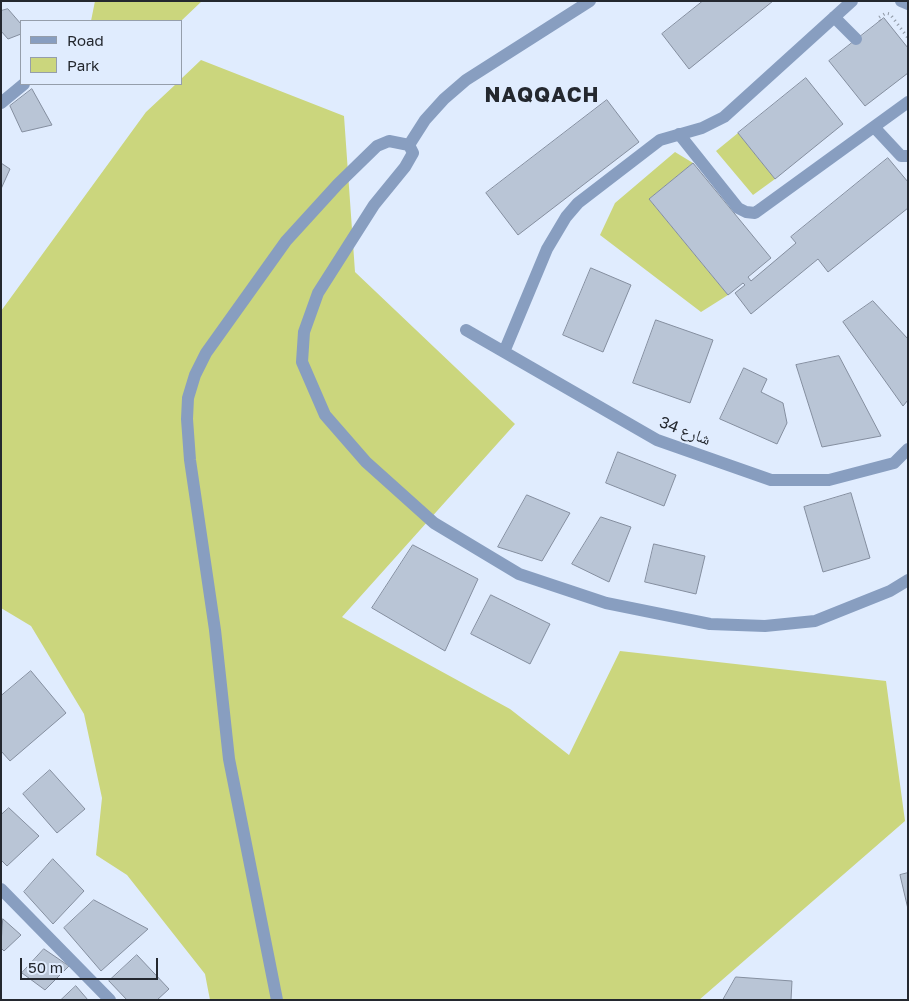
<!DOCTYPE html>
<meta charset="utf-8">
<style>
body{margin:0}
#map{position:relative;width:909px;height:1001px;overflow:hidden;background:#e0ecfe;font-family:"Golos Text",sans-serif}
canvas{display:block}
.frame{position:absolute;inset:0;border:2px solid #24282f;pointer-events:none}
.legend{position:absolute;left:20px;top:20px;width:162px;height:65px;box-sizing:border-box;background:#e0ecfe;border:1px solid #959eab;margin:0;padding:6px 9px;list-style:none;font-size:15px;color:#24282f}
.legend li{display:flex;align-items:center;gap:10px;height:25px}
.legend b{width:25px;border:1px solid #959eab}
.scale{position:absolute;left:20px;top:958px;width:138px;height:22px;box-sizing:border-box;border:2px solid #24282f;border-top:0;padding-left:6px;font-size:15px;line-height:18px;white-space:nowrap;color:#24282f;-webkit-text-stroke:4px #e0ecfe;paint-order:stroke}
</style>
<div id="map">
<canvas width="909" height="1001"></canvas>
<div class="frame"></div>
<ul class="legend">
<li><b style="height:6px;background:#889ec0"></b>Road</li>
<li><b style="height:14px;background:#cbd67d"></b>Park</li>
</ul>
<div class="scale">50 m</div>
</div>
<script>
const context = document.querySelector('canvas').getContext('2d');
context.lineJoin = 'round';
function fillPath(path, color) {
  context.fillStyle = color;
  context.fill(path, 'evenodd');
}
function stroke(path, color, width, dash) {
  context.strokeStyle = color;
  context.lineWidth = width;
  context.lineCap = dash ? 'butt' : 'round';
  context.setLineDash(dash || []);
  context.stroke(path);
}
function write(font, color, halo, rows, align = 'center') {
  context.font = font + ' "Golos Text","Noto Naskh Arabic",sans-serif';
  context.lineWidth = 4;
  context.setLineDash([]);
  context.textBaseline = 'middle';
  context.strokeStyle = halo;
  context.fillStyle = color;
  for (const [text, x, y, turn = 0] of rows) {
    context.save();
    context.translate(x, y);
    context.rotate((+turn || 0) * Math.PI / 180);
    context.textAlign = isNaN(turn) ? turn : align;
    if (halo) context.strokeText(text, 0, 0);
    context.fillText(text, 0, 0);
    context.restore();
  }
}
fillPath(new Path2D(`
 M95 1H202L181 21H91Z
 M201 60 344 116 355 272 515 424 342 617 510 709 569 755 620 651 886 681 905 821 699 1000H210L205 974 127 875 96 855 102 798 84 714 31 626 1 608V311L146 112 176 84H181V79Z
 M738 133 775 179 753 195 716 151Z
 M675 152 693 163 649 199 728 295 701 312 600 235 615 203Z`), '#cbd67d');
const building = new Path2D(`
 M703 1H773L689 69 662 34Z
 M8 9 21 24V34L8 39 1 31V11Z
 M884 18 908 48V73L865 106 829 61Z
 M806 78 843 124 775 179 738 133Z
 M32 89 52 125 22 132 10 106Z
 M607 100 639 142 518 235 486 193Z
 M888 158 908 182V208L828 272 818 259 751 314 735 293 745 285 743 283 728 295 649 199 693 163 771 258 748 277 751 281 796 243 791 237Z
 M1 163 10 169 1 189Z
 M591 268 631 285 603 352 563 335Z
 M873 301 908 339V400L903 406 843 322Z
 M656 320 713 340 690 403 633 383Z
 M839 356 881 436 822 447 796 365Z
 M744 368 767 379 761 392 783 403 787 423 777 444 720 419Z
 M618 452 676 475 664 506 606 483Z
 M851 493 870 558 823 572 804 507Z
 M527 495 570 513 542 561 498 547Z
 M601 517 631 527 609 582 572 564Z
 M654 544 705 556 696 594 645 582Z
 M413 545 478 579 445 651 372 608Z
 M491 595 550 624 530 664 471 634Z
 M31 671 66 713 10 761 1 751V696Z
 M50 770 85 809 57 833 23 794Z
 M9 808 39 836 7 866 1 860V815Z
 M53 859 84 891 53 924 24 892Z
 M908 873V909L900 875Z
 M94 900 148 929 101 971 64 928Z
 M3 919 21 935 4 951 1 948Z
 M44 949 69 966 45 990 22 973Z
 M137 955 169 989 157 1000H127L109 981Z
 M736 977 792 981 791 1000H723Z
 M76 986 88 1000H61Z`);
fillPath(building, '#b9c5d6');
stroke(building, '#848e9f', 1);
stroke(new Path2D(`
 M880 21 878 18 886 13 890 14 908 38`), '#8f98a5', 3, [1, 4]);
stroke(new Path2D(`
 M901 1 908 4
 M834 17 856 39
 M1 103 24 84
 M874 127 901 156H908
 M679 134 738 208 746 212 755 213 908 102
 M409 145 425 120 444 99 466 80 590 1
 M466 330 657 440 771 480H829L894 463 908 449
 M504 352 547 249 566 217 578 203 660 140 702 128 724 117 852 1
 M1 889 110 1000
 M277 1000 229 759 215 630 190 460 187 419 188 398 195 375 206 353 286 241 338 184 377 146 389 141 409 145 413 153 405 167 374 205 318 293 304 332 302 362 325 415 366 462 434 523 519 574 606 603 710 624 765 626 815 621 890 591 908 580`), '#889ec0', 12);
write('16px', '#24282f', '#e0ecfe', [
 ["شارع 34",685,431,21]
]);
context.letterSpacing = '1px';
write('bold 21px', '#24282f', '#e0ecfe', [
 ["NAQQACH",542,95]
]);
context.letterSpacing = '0px';
</script>
